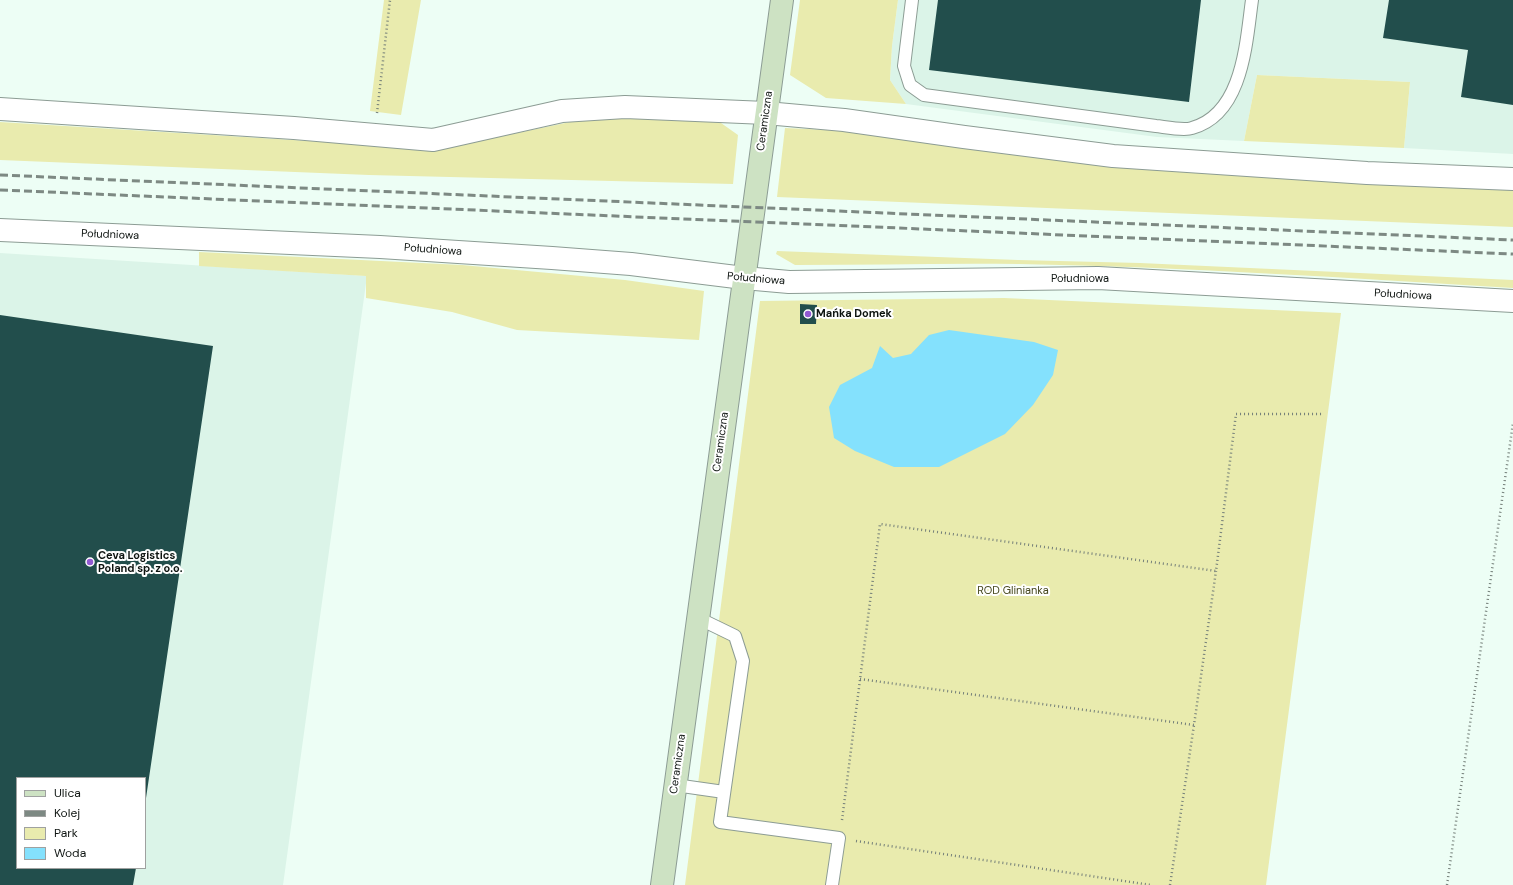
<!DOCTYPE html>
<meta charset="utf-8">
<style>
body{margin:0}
#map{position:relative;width:1513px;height:885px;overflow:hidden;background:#edfef5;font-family:"DM Sans",sans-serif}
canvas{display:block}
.legend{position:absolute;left:16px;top:777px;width:130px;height:92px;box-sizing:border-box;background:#fff;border:1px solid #9fa1a0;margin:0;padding:5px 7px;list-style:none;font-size:12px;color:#0e1411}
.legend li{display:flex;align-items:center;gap:8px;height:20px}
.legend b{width:20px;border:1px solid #9fa1a0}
</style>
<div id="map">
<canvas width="1513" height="885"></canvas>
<ul class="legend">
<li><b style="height:5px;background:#cde2c3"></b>Ulica</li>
<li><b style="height:5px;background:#7d8983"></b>Kolej</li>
<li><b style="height:11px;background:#e9ebae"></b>Park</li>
<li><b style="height:11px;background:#84e1fd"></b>Woda</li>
</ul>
</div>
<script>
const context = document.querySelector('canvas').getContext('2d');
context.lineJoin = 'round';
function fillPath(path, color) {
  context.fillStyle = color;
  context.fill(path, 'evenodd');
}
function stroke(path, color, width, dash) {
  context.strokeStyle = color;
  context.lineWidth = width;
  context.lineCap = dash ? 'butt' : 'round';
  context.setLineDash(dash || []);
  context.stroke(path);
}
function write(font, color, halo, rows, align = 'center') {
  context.font = font + ' "DM Sans",sans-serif';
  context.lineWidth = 4;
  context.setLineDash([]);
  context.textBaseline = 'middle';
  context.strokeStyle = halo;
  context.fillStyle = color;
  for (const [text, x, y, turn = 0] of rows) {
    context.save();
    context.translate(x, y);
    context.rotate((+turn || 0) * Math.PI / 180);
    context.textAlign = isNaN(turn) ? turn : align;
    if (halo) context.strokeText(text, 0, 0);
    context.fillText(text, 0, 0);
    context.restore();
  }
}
fillPath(new Path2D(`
 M898 0H1513V154L1404 148 1410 82 1257 75 1244 141 1157 137 906 104 890 80 892 46Z
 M0 253 367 276 283 885H0ZM17 778H145V868H17Z`), '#dbf4e8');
fillPath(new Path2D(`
 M384 0H421L401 115 370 111Z
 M800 0H898L892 46 890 80 906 104 826 98 790 75Z
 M1257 75 1410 82 1404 148 1244 141Z
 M647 115 721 123 738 135 733 184 369 175 0 160V122L440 149 599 116Z
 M785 128 852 131 1170 171 1513 189V227L777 197Z
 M777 251 1018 260 1140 263 1513 280V288C1349 278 1184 267 1019 264 945 263 870 265 795 265L776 254Z
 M199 252 462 265 625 280 704 291 699 340 517 330 452 312 366 298V276L199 266Z
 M1004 298 1341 313 1266 885H685L760 301Z`), '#e9ebae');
fillPath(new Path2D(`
 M949 330 1034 342 1058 350 1053 375 1033 405 1005 434 939 467H894L855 451 834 438 829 407 840 385 872 368 880 346 893 358 911 354 929 335Z`), '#84e1fd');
fillPath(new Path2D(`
 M938 0H1201L1189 102 929 70Z
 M1389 0H1513V105L1461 97 1468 50 1383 38Z
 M800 304 817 305 816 324H800Z
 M0 315 213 346 146 798 145 778H17V868H136L133 885H0Z`), '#224e4c');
const service = new Path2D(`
 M912 0 904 66 910 85 924 95 1156 126C1165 127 1184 131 1192 128 1243 114 1246 43 1252 0
 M698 618 735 636 743 661 720 822 839 838 832 885
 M675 785 724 792`);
const minor = new Path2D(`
 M0 109 294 128 433 140 562 111 625 107 766 113 844 120 964 137 1113 156 1367 173 1513 179
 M0 230 380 247 552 258 631 264 744 278 789 282 1098 278 1513 301`);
const secondary = new Path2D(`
 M662 885 782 0`);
stroke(service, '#8c9c94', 14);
stroke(minor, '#8c9c94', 24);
stroke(secondary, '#8c9c94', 24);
stroke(new Path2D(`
 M377 113 390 0
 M860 679 1194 725 1216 571
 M842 820 880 524 1216 571 1236 414H1322
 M856 841 1151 885
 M1170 885 1194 725
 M1447 885 1513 423`), '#747f79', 2.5, [1, 3]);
stroke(service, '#fff', 12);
stroke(minor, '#fff', 22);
stroke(secondary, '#cde2c3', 22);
stroke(new Path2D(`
 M0 175 1513 240
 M0 190 1513 254`), '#7d8983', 3, [8, 4]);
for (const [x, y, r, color] of [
 [808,314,4,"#925ad3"],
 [90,562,4,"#925ad3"]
]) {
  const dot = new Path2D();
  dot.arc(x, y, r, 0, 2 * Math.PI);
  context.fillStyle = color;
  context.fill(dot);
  stroke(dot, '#fff', 1.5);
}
write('11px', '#0e1411', '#fff', [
 ["Ceramiczna",765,121,-82],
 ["Południowa",110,235,2],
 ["Południowa",433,250,4],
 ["Południowa",756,279,5],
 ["Południowa",1080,279],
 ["Południowa",1403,295,3],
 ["Ceramiczna",721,442,-82],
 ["Ceramiczna",678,764,-82]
]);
write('bold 11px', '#0e1411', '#fff', [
 ["Mańka Domek",816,314],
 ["Ceva Logistics",98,556],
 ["Poland sp. z o.o.",98,569]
], 'left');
write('11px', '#46471e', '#fff', [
 ["ROD Glinianka",1013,591]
]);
</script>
